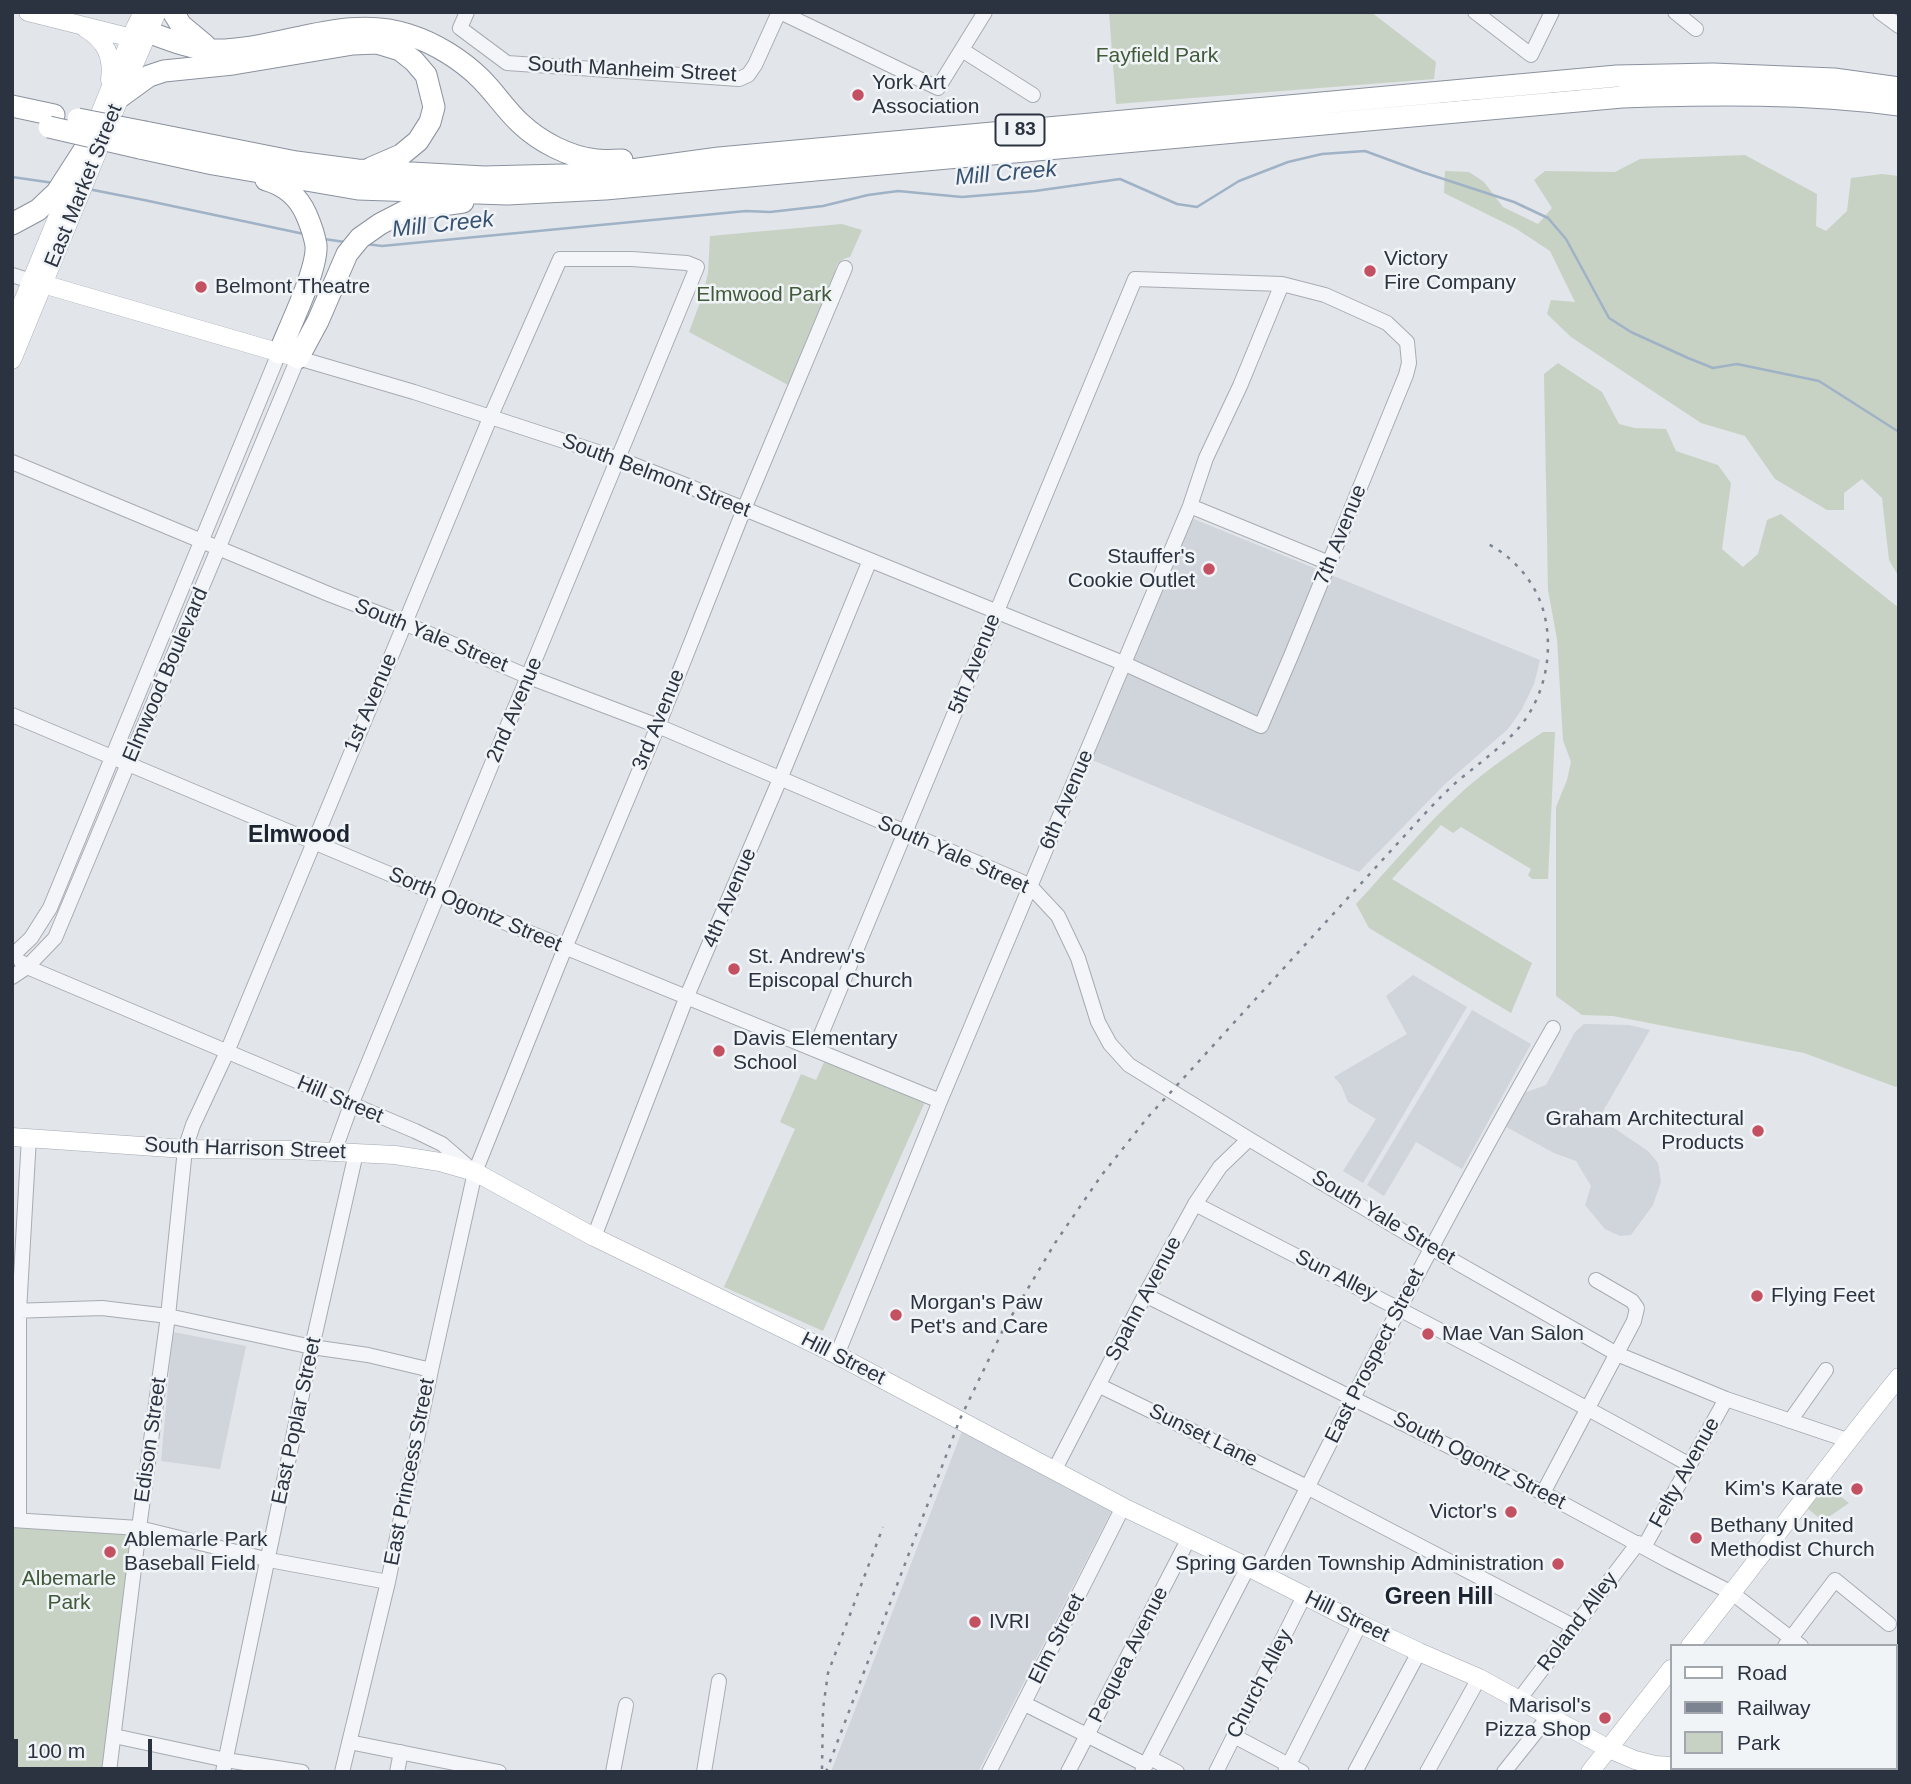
<!DOCTYPE html>
<style>
body{margin:0}
#map{position:relative;width:1911px;height:1784px;overflow:hidden;background:#e2e5e9;font-family:Helvetica,sans-serif}
canvas{display:block}
.frame{position:absolute;inset:0;border:14px solid #2b3340;pointer-events:none}
.legend{position:absolute;left:1670px;top:1644px;width:228px;height:126px;box-sizing:border-box;background:#f1f4f7;border:2px solid #a2a7ae;margin:0;padding:9px 12px;list-style:none;font-size:21px;color:#2b3340}
.legend li{display:flex;align-items:center;gap:14px;height:35px}
.legend b{width:35px;border:2px solid #a2a7ae}
.scale{position:absolute;left:14px;top:1739px;width:138px;height:32px;box-sizing:border-box;border:4px solid #2b3340;border-top:0;padding-left:9px;font-size:21px;line-height:24px;white-space:nowrap;color:#2b3340;-webkit-text-stroke:5px #f1f4f7;paint-order:stroke}
</style>
<div id="map">
<canvas width="1911" height="1784"></canvas>
<div class="frame"></div>
<ul class="legend">
<li><b style="height:9px;background:#fff"></b>Road</li>
<li><b style="height:9px;background:#7c8492"></b>Railway</li>
<li><b style="height:19px;background:#c7d2c4"></b>Park</li>
</ul>
<div class="scale">100 m</div>
</div>
<script>
const context = document.querySelector('canvas').getContext('2d');
context.lineJoin = 'round';
function fillPath(path, color) {
  context.fillStyle = color;
  context.fill(path, 'evenodd');
}
function stroke(path, color, width, dash) {
  context.strokeStyle = color;
  context.lineWidth = width;
  context.lineCap = dash ? 'butt' : 'round';
  context.setLineDash(dash || []);
  context.stroke(path);
}
function write(font, color, halo, rows, align = 'center') {
  context.font = font + ' Helvetica,sans-serif';
  context.lineWidth = 5;
  context.setLineDash([]);
  context.textBaseline = 'middle';
  context.strokeStyle = halo;
  context.fillStyle = color;
  for (const [text, x, y, turn = 0] of rows) {
    context.save();
    context.translate(x, y);
    context.rotate((+turn || 0) * Math.PI / 180);
    context.textAlign = isNaN(turn) ? turn : align;
    if (halo) context.strokeText(text, 0, 0);
    context.fillText(text, 0, 0);
    context.restore();
  }
}
fillPath(new Path2D(`
 M1189 517 1540 660 1534 684 1522 709 1508 729 1445 784 1359 872 1090 759Z
 M1413 975 1467 1007 1363 1183 1343 1171 1376 1119 1348 1102 1341 1085 1334 1077 1407 1034 1386 996Z
 M1472 1010 1531 1044 1462 1169 1416 1142 1384 1196 1367 1185Z
 M1584 1024 1629 1025 1650 1030 1599 1118 1648 1151 1658 1163 1661 1182 1653 1205 1631 1235 1620 1236 1605 1229 1585 1205 1591 1186 1576 1161 1554 1153 1501 1124 1519 1093 1527 1092 1546 1085 1575 1032Z
 M173 1332 246 1346 220 1469 161 1461Z
 M962 1431 1113 1508 978 1772H831Z`), '#d0d4db');
fillPath(new Path2D(`
 M1109 12H1371L1436 62 1434 79 1116 104Z
 M1745 155 1817 194 1816 226 1826 231 1847 211 1851 178 1882 174 1899 176V577L1889 560 1882 498 1862 479 1844 493V510H1827L1775 479 1745 436 1701 423 1571 337 1547 314 1551 300 1575 302 1550 251 1515 228 1444 193 1445 171 1469 172 1484 182 1503 207 1538 224 1552 208 1534 180 1545 171 1615 172 1640 159Z
 M842 224 862 230 850 257C836 260 834 268 836 281L790 386 689 332 702 297 708 273 710 236Z
 M1558 363 1602 392 1619 424 1635 428 1666 429 1676 451 1718 465 1731 483 1722 549 1743 567 1758 554 1767 520 1781 514 1899 608V1085L1896 1087 1804 1053 1613 1016 1582 1015 1556 996V807L1567 780 1571 762 1563 740 1557 639 1548 590 1544 374Z
 M1543 732H1555L1548 879H1532L1528 875 1531 869 1461 827 1453 833 1441 825 1392 879 1532 963 1511 1013 1369 928 1356 904C1391 866 1425 825 1464 790 1489 768 1516 750 1543 732Z
 M826 1058 925 1102 823 1331 724 1287 795 1129 780 1122 801 1074 816 1080Z
 M1825 1484 1849 1503 1823 1521 1807 1508Z
 M12 1526 133 1532 106 1772H13L15 1742 12 1741Z`), '#c7d2c4');
stroke(new Path2D(`
 M12 177 54 183
 M88 189 144 200 304 234
 M324 239 345 242
 M366 244 382 246 746 211 770 212 823 206 868 195 898 191 962 197 1035 191 1120 179 1177 204 1197 207 1239 181 1288 162 1322 154 1365 151 1422 172 1514 202 1548 218 1566 239 1609 318 1631 332 1688 358 1713 368 1737 364 1819 381 1899 432`), '#a0b2c6', 2.5);
const minor = new Path2D(`
 M467 12 460 28 507 63 739 79 748 75 755 65 779 12
 M780 12 938 88 985 12
 M1475 12 1531 55 1552 12
 M1675 12 1696 29
 M1880 12 1899 26
 M962 50 1033 95
 M12 275 31 281
 M12 462 331 595 404 623 529 677 658 726 1020 881 1031 887 1058 916 1078 958 1098 1022 1110 1044 1129 1065 1249 1139 1431 1248 1617 1354 1726 1399 1847 1440
 M1190 506 1329 563
 M12 715 501 921 940 1101
 M12 956 31 938 50 908 279 353
 M21 962 27 967 415 1131 442 1144 471 1169
 M12 977 27 967 55 938 298 358 414 392 619 459 683 484 1123 663 1261 726 1291 656 1406 375 1409 363 1407 342 1387 323 1325 295 1282 284 1135 279C1028 535 923 792 815 1049
 M1195 1204C1361 1289 1527 1374 1690 1465
 M594 1237 687 996 780 779 870 560
 M1145 1295 1543 1493 1669 1561 1732 1593 1801 1646
 M12 1311 102 1308 168 1316 312 1347 368 1355 431 1370
 M837 1355 940 1101 1190 506 1206 458 1240 386 1282 284
 M1098 1385 1307 1487 1575 1627
 M1790 1421 1826 1370
 M1055 1469 1145 1295 1195 1204 1220 1167 1249 1139
 M1543 1493 1634 1321 1637 1308 1632 1301 1596 1280
 M12 1520 139 1528 269 1560 388 1582
 M19 1520V1311L29 1137
 M1644 1547 1726 1399
 M1263 1576C1355 1391 1450 1207 1553 1028
 M1785 1646 1835 1580 1889 1624
 M1518 1701 1638 1543
 M1025 1704 1146 1765
 M1895 1706 1899 1707
 M114 1736 226 1760 302 1772
 M1234 1736 1302 1772
 M349 1742 499 1772
 M1150 1758 1177 1772
 M1877 1768 1884 1772
 M109 1772 139 1528 168 1316 185 1149 193 1125 227 1052 490 418 560 259H632L687 263 697 267 351 1105 334 1152
 M223 1772 312 1347 356 1153
 M342 1772 388 1582 431 1370 475 1172 565 948 658 726 744 509 845 268
 M397 1772 401 1752
 M613 1772 626 1705
 M704 1772 719 1681
 M989 1772 1123 1507
 M1068 1772 1189 1538
 M1142 1772 1248 1567
 M1216 1772 1304 1596
 M1285 1772 1360 1624
 M1355 1772 1419 1652
 M1427 1772 1479 1678
 M1504 1772 1548 1717
 M1780 1772 1781 1768`);
const major = new Path2D(`
 M28 12 140 40
 M85 28C106 41 113 56 110 80
 M92 133 135 28 143 12
 M36 282 291 356
 M12 328 73 179
 M12 360 120 97 157 12
 M12 1137 185 1149 294 1150 395 1155 440 1162 475 1172 594 1237 837 1355 1123 1507 1248 1567 1360 1624 1419 1652 1479 1678 1609 1749 1635 1760 1655 1765 1671 1766
 M1690 1646C1761 1558 1827 1465 1899 1377
 M1713 1768 1730 1772
 M1590 1772 1671 1669`);
const highway = new Path2D(`
 M173 12 181 25 205 45
 M148 32C167 39 194 50 214 50 279 51 345 13 409 35 435 43 462 60 481 79 495 93 506 110 520 123 540 142 569 157 596 160 604 161 614 160 622 160
 M120 97 149 76 164 71 233 64 353 44 377 43 400 50 414 61 426 75 434 107 430 122 418 141 401 155 371 168
 M12 106 54 115
 M145 132 296 162 357 170 484 177 602 174 719 158 1617 76 1713 74 1834 79 1899 88
 M140 148 213 164 358 189 507 194 605 189 1622 97C1717 94 1804 93 1899 105
 M266 180C284 185 298 196 306 214 310 223 314 234 316 245 318 269 289 328 279 353
 M12 224 38 210 57 192 86 147
 M298 358 318 321 347 254 360 238 380 224 407 210 463 202`);
stroke(minor, '#a7acb3', 16);
stroke(major, '#a2a9b4', 19);
stroke(highway, '#8a929f', 23);
stroke(minor, '#f4f5f8', 14);
stroke(major, '#fff', 18);
stroke(highway, '#fff', 21);
stroke(new Path2D(`
 M822 1769 823 1709 828 1673 883 1527
 M826 1772 960 1419 1002 1332 1055 1243 1101 1176 1148 1117 1418 821C1432 806 1445 792 1460 779 1480 763 1500 748 1517 730 1545 698 1554 653 1544 613 1536 583 1515 558 1488 544`), '#7c8492', 2.5, [3.5, 7]);
const highwayBridge = new Path2D(`
 M78 119 145 132
 M49 127 140 148`);
stroke(highwayBridge, '#8a929f', 23, []);
stroke(highwayBridge, '#fff', 21);
for (const [x, y, r, color] of [
 [858,95,7,"#c45162"],
 [1370,271,7,"#c45162"],
 [201,287,7,"#c45162"],
 [1209,569,7,"#c45162"],
 [734,969,7,"#c45162"],
 [719,1051,7,"#c45162"],
 [1758,1131,7,"#c45162"],
 [1757,1296,7,"#c45162"],
 [896,1315,7,"#c45162"],
 [1428,1334,7,"#c45162"],
 [1857,1489,7,"#c45162"],
 [1511,1512,7,"#c45162"],
 [1696,1538,7,"#c45162"],
 [110,1552,7,"#c45162"],
 [1558,1564,7,"#c45162"],
 [975,1622,7,"#c45162"],
 [1605,1718,7,"#c45162"]
]) {
  const dot = new Path2D();
  dot.arc(x, y, r, 0, 2 * Math.PI);
  context.fillStyle = color;
  context.fill(dot);
  stroke(dot, '#f1f4f7', 2.5);
}
for (const [x, y, w] of [
 [1020,130,49]
]) {
  const box = new Path2D();
  box.roundRect(x - w / 2, y - 15.5, w, 31, 5);
  context.fillStyle = '#f1f4f7';
  context.fill(box);
  stroke(box, '#2b3340', 2);
}
write('bold 19px', '#2b3340', null, [
 ["I 83",1020,130]
]);
write('21px', '#405a3a', '#f1f4f7', [
 ["Fayfield Park",1157,56],
 ["Elmwood Park",764,295],
 ["Albemarle",69,1579],
 ["Park",69,1603]
]);
write('21px', '#2b3340', '#f1f4f7', [
 ["South Manheim Street",632,70,3],
 ["East Market Street",84,186,-68],
 ["South Belmont Street",656,476,21],
 ["7th Avenue",1341,535,-68],
 ["South Yale Street",431,636,22],
 ["5th Avenue",975,664,-68],
 ["Elmwood Boulevard",166,675,-67],
 ["1st Avenue",371,703,-67],
 ["2nd Avenue",515,710,-67],
 ["3rd Avenue",659,720,-68],
 ["6th Avenue",1067,800,-67],
 ["South Yale Street",953,855,24],
 ["4th Avenue",730,898,-67],
 ["Sorth Ogontz Street",475,910,23],
 ["Hill Street",340,1100,23],
 ["South Harrison Street",245,1149,2],
 ["South Yale Street",1383,1218,31],
 ["Sun Alley",1336,1276,27],
 ["Spahn Avenue",1144,1299,-62],
 ["East Prospect Street",1375,1356,-63],
 ["Hill Street",843,1359,27],
 ["East Poplar Street",297,1421,-78],
 ["Sunset Lane",1203,1436,26],
 ["Edison Street",151,1440,-82],
 ["South Ogontz Street",1479,1461,27],
 ["East Princess Street",410,1472,-79],
 ["Felty Avenue",1685,1473,-61],
 ["Hill Street",1347,1617,26],
 ["Roland Alley",1578,1622,-53],
 ["Elm Street",1057,1639,-63],
 ["Pequea Avenue",1129,1655,-63],
 ["Church Alley",1260,1684,-63]
]);
write('21px', '#2b3340', '#f1f4f7', [
 ["York Art",872,83],
 ["Association",872,107],
 ["Victory",1384,259],
 ["Fire Company",1384,283],
 ["Belmont Theatre",215,287],
 ["Stauffer's",1195,557,"right"],
 ["Cookie Outlet",1195,581,"right"],
 ["St. Andrew's",748,957],
 ["Episcopal Church",748,981],
 ["Davis Elementary",733,1039],
 ["School",733,1063],
 ["Graham Architectural",1744,1119,"right"],
 ["Products",1744,1143,"right"],
 ["Flying Feet",1771,1296],
 ["Morgan's Paw",910,1303],
 ["Pet's and Care",910,1327],
 ["Mae Van Salon",1442,1334],
 ["Kim's Karate",1843,1489,"right"],
 ["Victor's",1497,1512,"right"],
 ["Bethany United",1710,1526],
 ["Methodist Church",1710,1550],
 ["Ablemarle Park",124,1540],
 ["Baseball Field",124,1564],
 ["Spring Garden Township Administration",1544,1564,"right"],
 ["IVRI",989,1622],
 ["Marisol's",1591,1706,"right"],
 ["Pizza Shop",1591,1730,"right"]
], 'left');
write('italic 23px', '#385271', '#f1f4f7', [
 ["Mill Creek",1006,174,-5],
 ["Mill Creek",443,225,-6]
]);
write('bold 23px', '#1d2431', '#f1f4f7', [
 ["Elmwood",299,836],
 ["Green Hill",1439,1598]
]);
</script>
